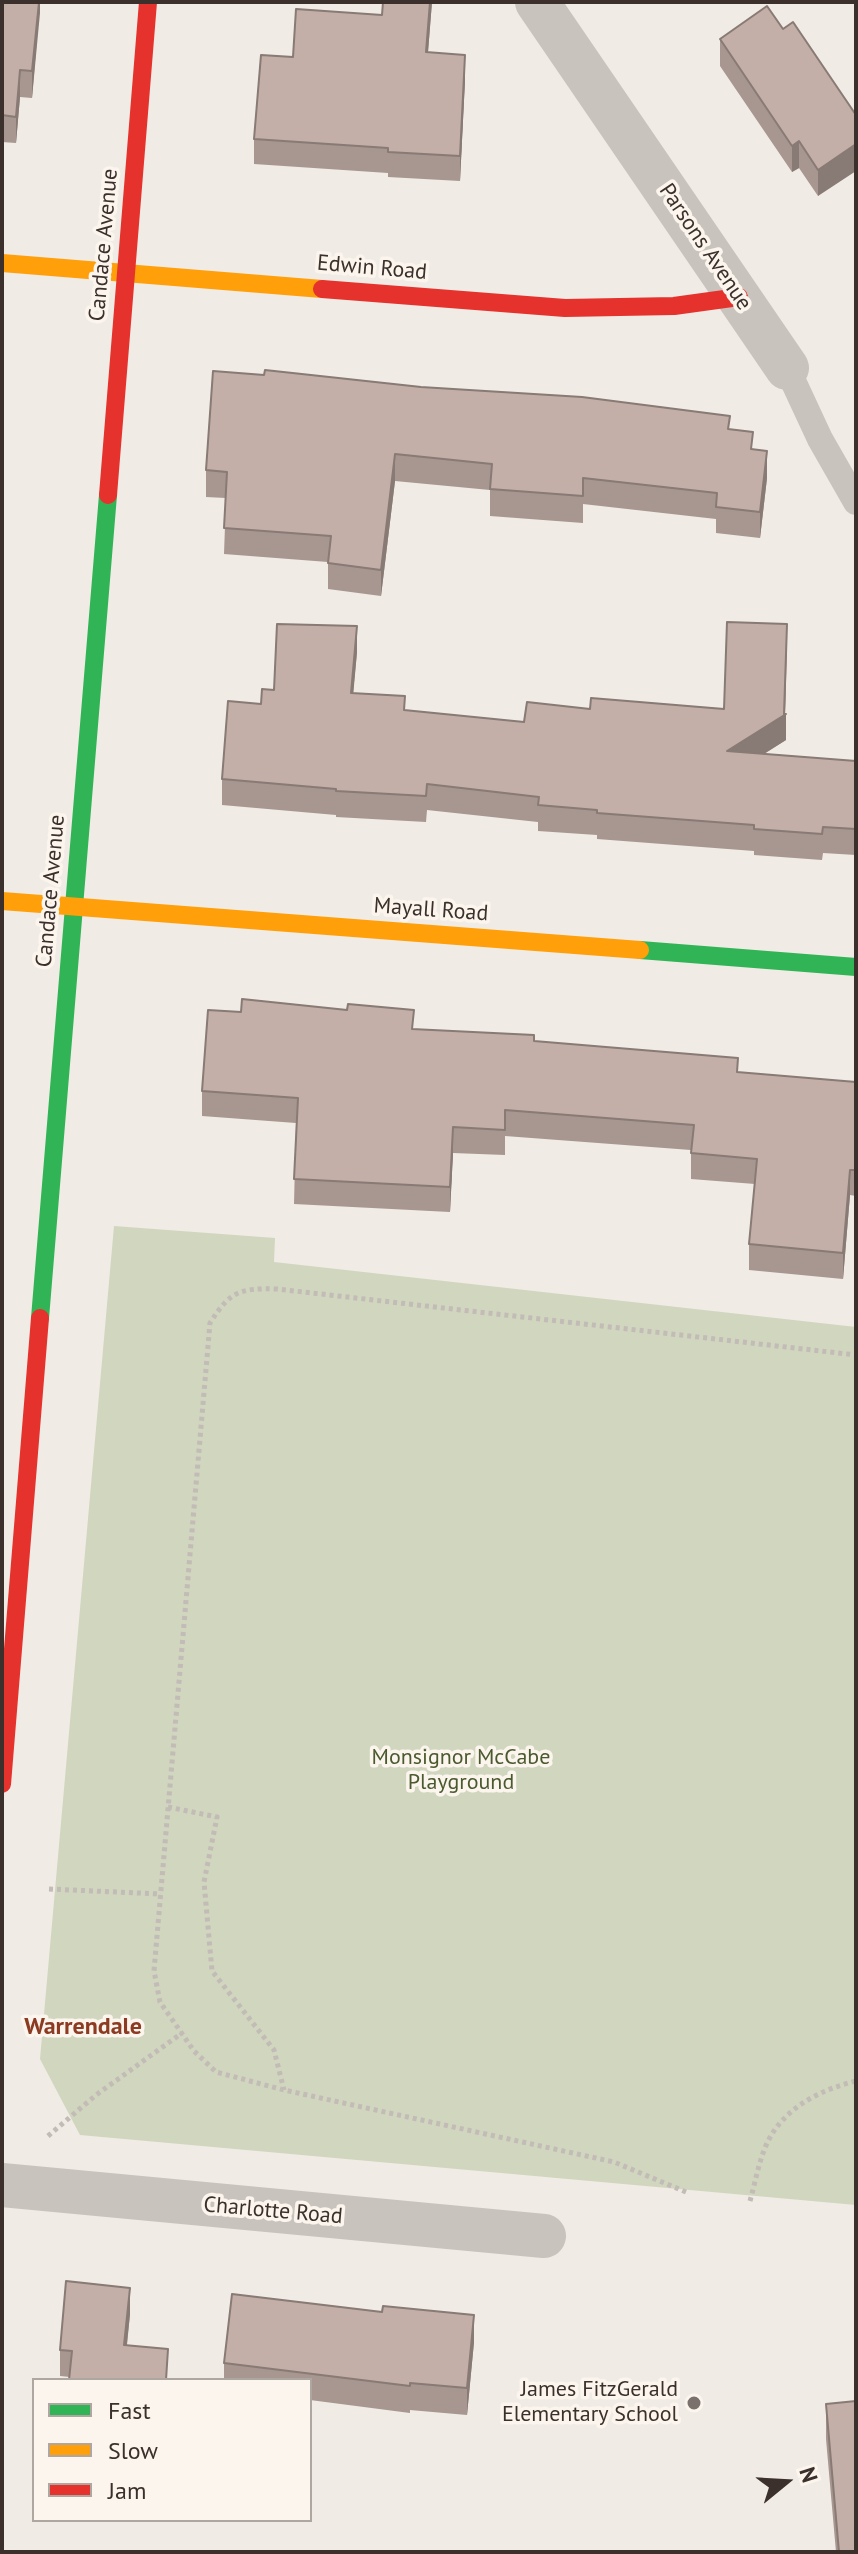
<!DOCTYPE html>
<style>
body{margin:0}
#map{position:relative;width:858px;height:2554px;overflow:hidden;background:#f0ebe5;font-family:"PT Sans",sans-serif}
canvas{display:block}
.frame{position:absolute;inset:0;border:4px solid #3b302b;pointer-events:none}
.legend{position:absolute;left:32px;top:2378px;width:280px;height:144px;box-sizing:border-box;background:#fbf5ee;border:2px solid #aea6a0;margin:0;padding:10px 14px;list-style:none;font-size:24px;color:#3b302b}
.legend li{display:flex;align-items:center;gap:16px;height:40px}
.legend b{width:40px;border:2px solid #aea6a0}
.north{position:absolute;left:746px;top:2442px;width:80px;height:80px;-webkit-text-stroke:6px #fbf5ee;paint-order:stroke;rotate:72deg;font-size:22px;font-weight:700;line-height:32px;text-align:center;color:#3b302b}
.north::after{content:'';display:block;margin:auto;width:28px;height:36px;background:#3b302b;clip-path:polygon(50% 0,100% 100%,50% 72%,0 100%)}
</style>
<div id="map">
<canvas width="858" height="2554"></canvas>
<div class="frame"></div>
<ul class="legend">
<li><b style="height:10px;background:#30b455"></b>Fast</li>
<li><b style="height:10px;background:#ff9f0a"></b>Slow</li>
<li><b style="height:10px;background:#e5322d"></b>Jam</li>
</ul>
<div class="north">N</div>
</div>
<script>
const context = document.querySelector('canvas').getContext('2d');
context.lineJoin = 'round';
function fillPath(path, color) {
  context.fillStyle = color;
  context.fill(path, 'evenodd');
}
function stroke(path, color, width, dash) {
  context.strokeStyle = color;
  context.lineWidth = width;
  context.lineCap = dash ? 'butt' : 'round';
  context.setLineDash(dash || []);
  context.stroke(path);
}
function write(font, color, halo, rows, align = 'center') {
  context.font = font + ' "PT Sans",sans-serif';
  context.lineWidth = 7;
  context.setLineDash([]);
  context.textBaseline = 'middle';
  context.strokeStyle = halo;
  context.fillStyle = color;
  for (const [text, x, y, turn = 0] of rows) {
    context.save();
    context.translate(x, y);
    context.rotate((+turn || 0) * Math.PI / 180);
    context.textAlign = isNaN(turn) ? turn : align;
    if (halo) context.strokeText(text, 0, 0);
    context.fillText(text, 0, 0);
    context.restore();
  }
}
fillPath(new Path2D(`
 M114 1226 275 1238 274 1262 856 1327V2205L80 2135 40 2059Z`), '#d1d6bf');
stroke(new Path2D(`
 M168 1807 217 1817 204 1882 212 1971 274 2050 284 2090
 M49 1889 161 1894
 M48 2136 96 2095 182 2033
 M686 2192 614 2162 284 2090 216 2072 194 2051 160 2002 154 1971 210 1323C230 1291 240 1288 277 1289L856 1355
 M750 2201C756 2180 760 2153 772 2134 790 2105 823 2089 856 2081`), '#c2bbb6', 5, [4, 4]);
stroke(new Path2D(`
 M787 368 820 439 856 502`), '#c9c3be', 26);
stroke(new Path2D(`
 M537 2 787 368
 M2 2185 544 2236`), '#c9c3be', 44);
stroke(new Path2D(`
 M640 950 856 967
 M40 1318 108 495`), '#30b455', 18);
stroke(new Path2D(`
 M2 263 322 289
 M2 901 640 950`), '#ff9f0a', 18);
stroke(new Path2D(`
 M322 289 565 308 674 306 739 297
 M108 495 148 2
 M2 1784 40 1318`), '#e5322d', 18);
fillPath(new Path2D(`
 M2 2H40L32 98 20 97 16 143 2 142Z
 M432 2 428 52 465 80 460 181 388 177V173L254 164V139L293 57 382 15Z
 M783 29 856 115 818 196 799 168 792 172 720 66V39Z
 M213 371 730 429 753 449 767 478 760 538 716 533V519L583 504V523L490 516V490L395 481 381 596 328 589V562L224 554 226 498 206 497V470Z
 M787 650 785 714 786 740 764 754 856 761V855L823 853 822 860 754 855V851L597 839V835L538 831V822L427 810 426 822 336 817V815L222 805V779L261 704 274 690 357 652 353 693 405 710 524 722 590 709H724Z
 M347 1010 414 1029 534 1041 738 1072 856 1082V1196L850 1195 843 1279 749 1270V1244L755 1184 691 1179V1150L505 1136V1155L453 1153 450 1212 294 1204 296 1123 202 1116V1091L241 1012Z
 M130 2314 127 2345 70 2377 60 2376V2350Z
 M474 2342 467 2415 410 2410V2413L310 2400V2380H224V2363Z
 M826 2404 856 2552H836L826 2439Z`), '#a89690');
fillPath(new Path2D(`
 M39 2H40V13L32 98V71Z
 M430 2H432L426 77V52Z
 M465 55V80L460 181V156Z
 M20 70V97L16 143V117Z
 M799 141V168L792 172V146Z
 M856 144V171L818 196V170Z
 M767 451V478L760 538V512Z
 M395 454V481L381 596V570Z
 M787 624 785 715 786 714V740L727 777V751Z
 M357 626V652L351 719V693Z
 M453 1127V1153L450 1212V1187Z
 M850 1170V1195L843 1279V1253Z
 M130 2288V2314L124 2371V2345Z
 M474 2315V2342L467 2415V2388Z`), '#887a75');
const building = new Path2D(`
 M2 2H39L32 71 20 70 16 117 2 115Z
 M383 2H430L426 52 465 55 460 156 388 152V148L254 139 261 55 293 57 296 9 382 15Z
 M767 6 783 29 793 22 856 115V144L818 170 799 141 792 146 720 39Z
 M265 370 421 387 582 397 730 416 728 429 753 432 751 449 767 451 760 512 716 507 717 493 583 478V496L490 489 492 464 395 454 381 570 328 563 331 536 224 528 227 472 206 470 213 371 264 375Z
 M727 622 787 624 784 714H786L727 751 856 761V829L823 827 822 834 754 829V825L597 813V810L538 805 539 797 427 784 426 796 336 791V789L222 779 228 701 261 704 262 689 274 690 277 624 357 626 351 693 405 696 404 710 524 722 527 702 590 709 591 698 724 709Z
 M242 999 347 1010 348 1004 414 1010 412 1029 534 1035V1041L738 1058 737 1072 856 1082V1170H850L843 1253 749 1244 757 1159 691 1153 694 1125 505 1110V1130L453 1127 450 1187 294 1179 298 1098 202 1091 208 1010 241 1012Z
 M66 2281 130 2288 124 2345 168 2349 166 2380H69L72 2351 60 2350Z
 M232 2294 382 2312 383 2306 474 2315 467 2388 410 2383V2386L224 2363Z
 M856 2401V2552H839L826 2404Z`);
fillPath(building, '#c3afa7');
stroke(building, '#887a75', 2);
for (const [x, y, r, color] of [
 [694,2403,8,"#7a716c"]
]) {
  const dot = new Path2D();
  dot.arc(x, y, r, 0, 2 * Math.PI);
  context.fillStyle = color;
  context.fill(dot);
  stroke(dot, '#fbf5ee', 3);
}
write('22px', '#3b302b', '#fbf5ee', [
 ["Candace Avenue",104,245,-85],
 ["Parsons Avenue",705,247,56],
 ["Edwin Road",372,268,5],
 ["Candace Avenue",51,891,-85],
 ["Mayall Road",431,910,4],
 ["Charlotte Road",273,2211,5]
]);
write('22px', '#4a5a2e', '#fbf5ee', [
 ["Monsignor McCabe",461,1758],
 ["Playground",461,1783]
]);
write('22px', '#3b302b', '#fbf5ee', [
 ["James FitzGerald",678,2390],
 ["Elementary School",678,2415]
], 'right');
write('bold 24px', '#8c3b22', '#fbf5ee', [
 ["Warrendale",83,2027]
]);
</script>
